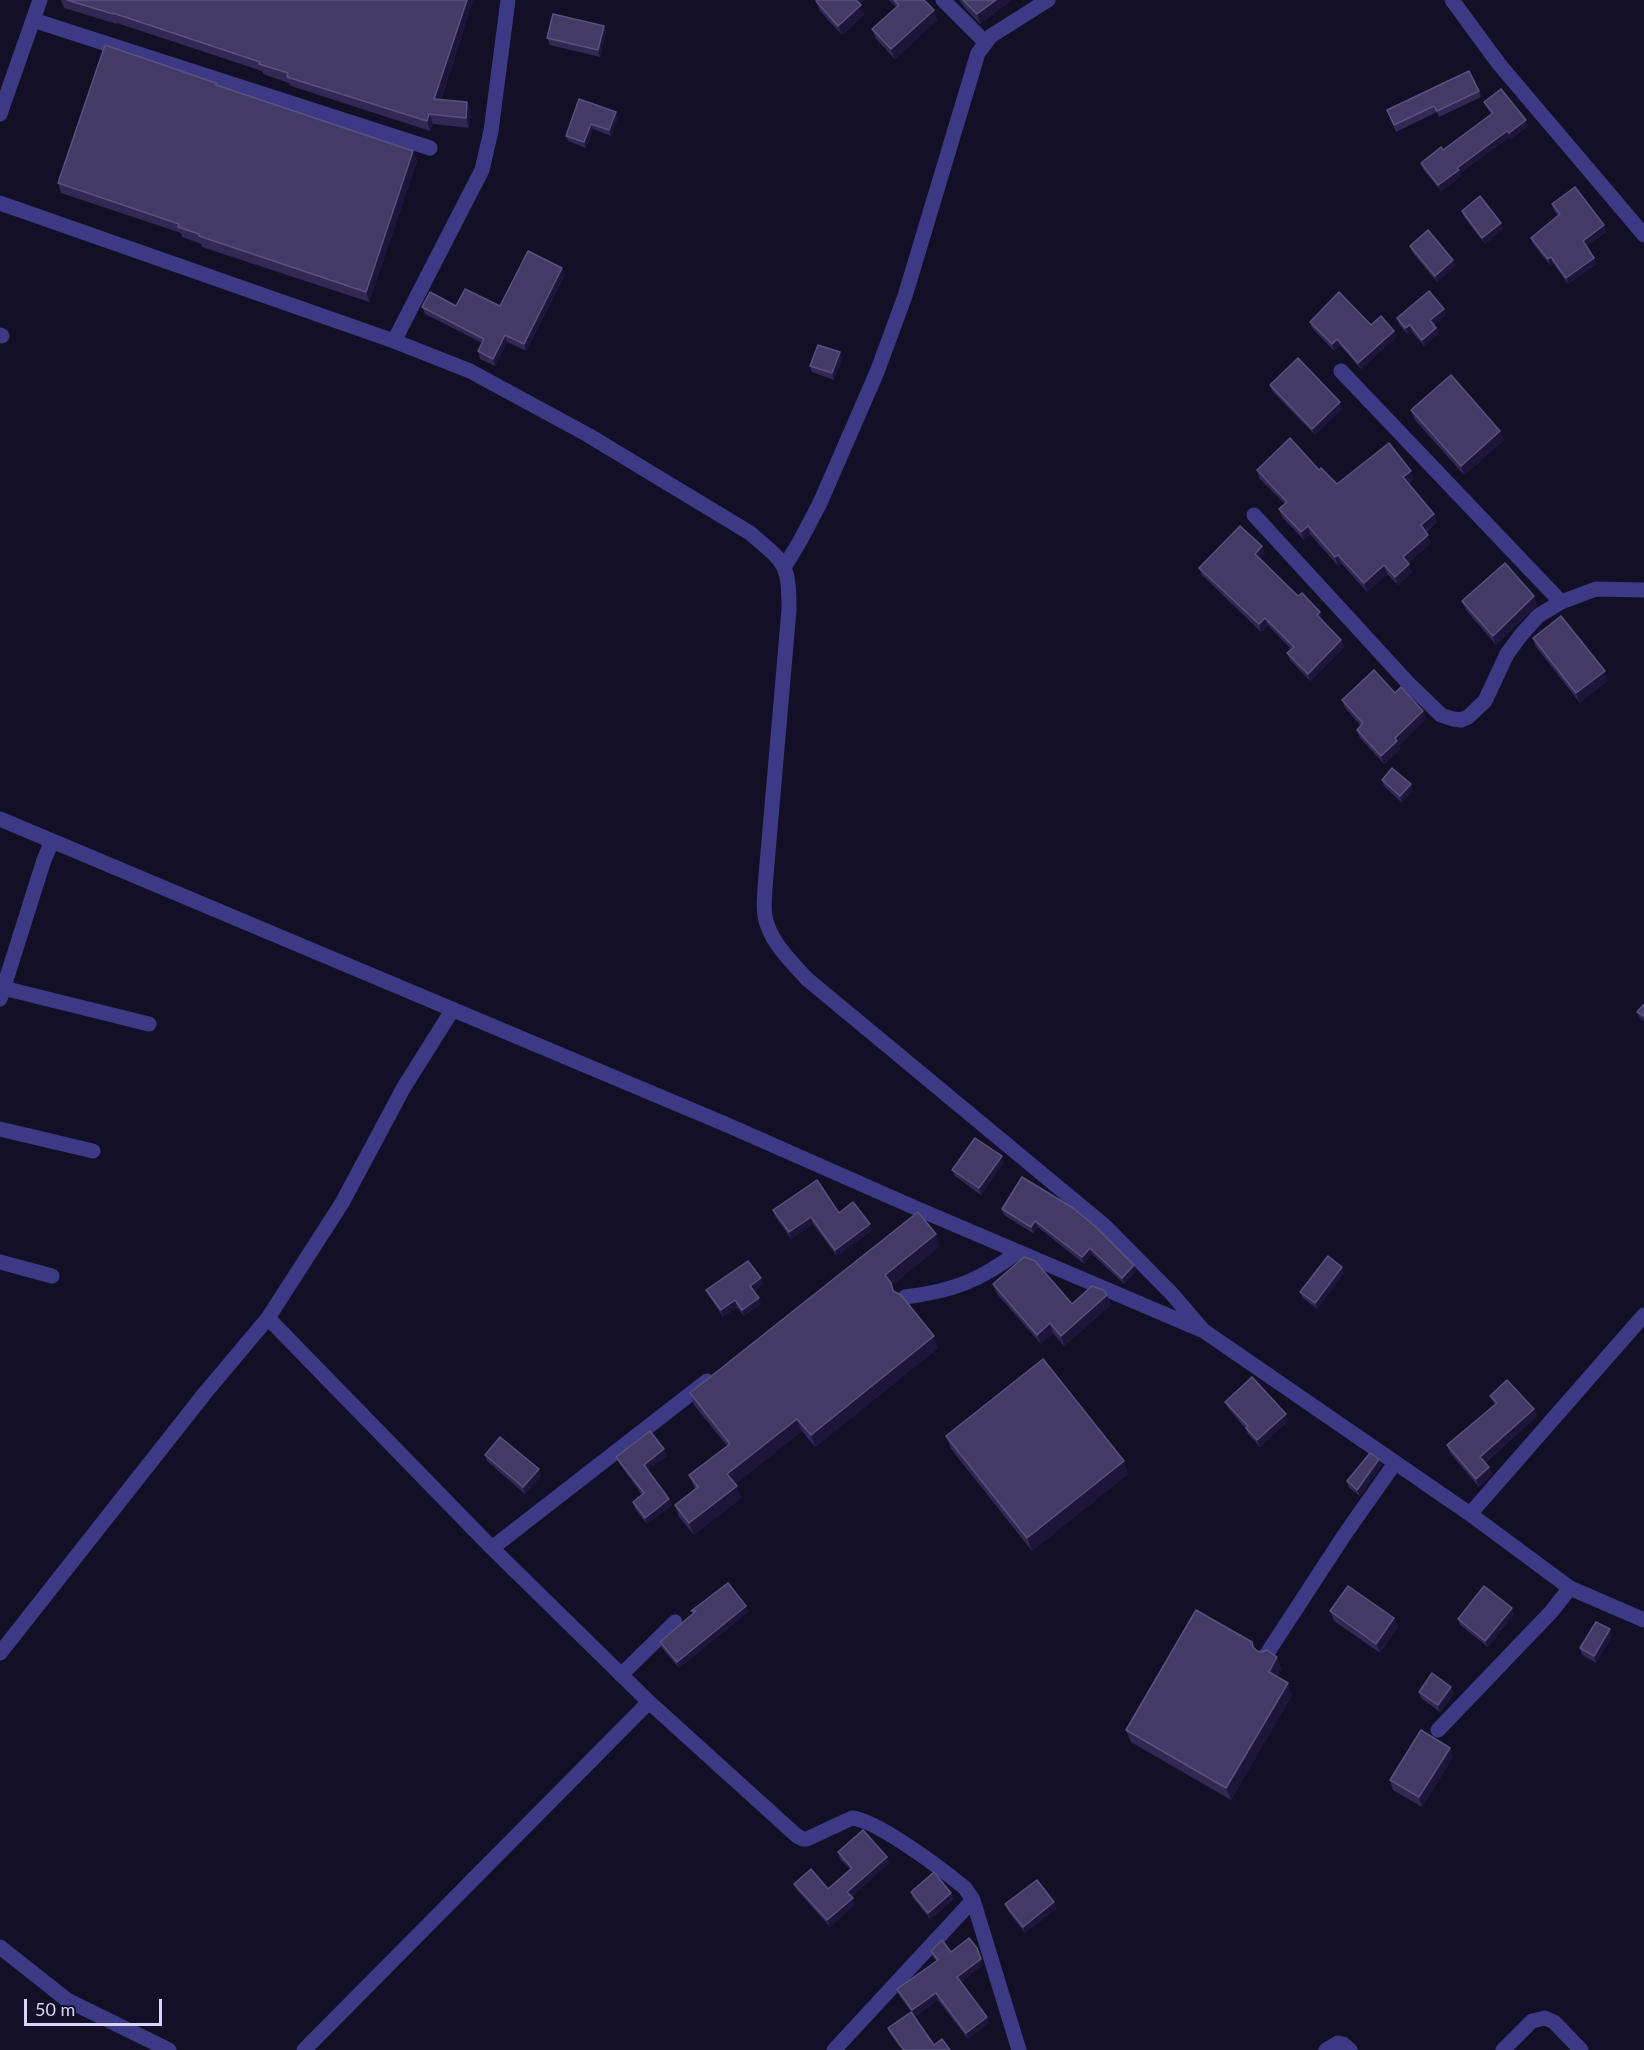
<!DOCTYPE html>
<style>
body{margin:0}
#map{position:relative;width:1644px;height:2050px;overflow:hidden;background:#130f26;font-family:Lato,sans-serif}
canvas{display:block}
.scale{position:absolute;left:24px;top:1999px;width:138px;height:27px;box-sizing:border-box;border:3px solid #d9d4ff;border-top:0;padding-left:8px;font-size:18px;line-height:21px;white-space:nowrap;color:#d9d4ff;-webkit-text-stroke:4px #130f26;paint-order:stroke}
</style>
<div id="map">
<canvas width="1644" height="2050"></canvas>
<div class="scale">50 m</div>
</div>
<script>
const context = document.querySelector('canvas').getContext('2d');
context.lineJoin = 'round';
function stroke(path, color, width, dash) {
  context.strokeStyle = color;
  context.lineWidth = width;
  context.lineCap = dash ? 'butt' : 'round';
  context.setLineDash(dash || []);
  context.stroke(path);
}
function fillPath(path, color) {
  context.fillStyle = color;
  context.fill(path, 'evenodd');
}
stroke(new Path2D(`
 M943 0 985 42
 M1452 0 1499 64 1644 235
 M33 20 430 148
 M0 114 40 0
 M0 203 394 341 470 371 588 435 750 533C785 563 789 563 789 610L765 887C765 896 763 907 765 916 769 941 791 961 807 979L1105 1226 1172 1294 1202 1329
 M0 335 2 336
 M394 341 482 170 491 131 508 0
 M1341 371 1561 602
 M1254 515 1409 684 1441 715 1453 719 1461 720 1468 717 1485 701 1507 654 1521 635 1538 616 1561 602 1596 589 1644 590
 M785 566 800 541 820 503 877 372 905 296 978 53 991 36 1048 0
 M0 819 725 1124 918 1209 1204 1331 1470 1514 1570 1588 1644 1620
 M3 988 149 1024
 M0 999 44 860 52 841
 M0 1129 93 1151
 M0 1262 52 1276
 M905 1297C953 1291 979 1281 1018 1252
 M268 1318 492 1548 649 1702 797 1836 803 1839H807L852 1818C877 1820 943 1870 965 1888L973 1900 1019 2050
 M1470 1514 1644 1315
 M492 1548 707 1381
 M0 1653 205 1393 268 1318 342 1203 404 1087 453 1009
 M1266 1655 1345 1534 1395 1463
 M621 1675 675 1622
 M1438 1730 1551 1612 1570 1588
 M0 1947 67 2000 169 2050
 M304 2050 649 1702
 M834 2050 973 1900
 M1326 2050 1338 2043 1343 2044 1350 2050
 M1503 2050 1532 2021 1545 2018 1554 2022 1581 2050`), '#3d3a85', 15);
fillPath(new Path2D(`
 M61 0H473L441 100 467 102 471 112 469 128 433 124 430 131 291 86 289 83 263 74 262 71 117 23V24L64 8Z
 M864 0 860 4 864 15 842 35 820 11 816 1Z
 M889 0H924L934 10 937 20 895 59 876 39 872 29 896 7Z
 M959 0H1012L980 24 964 7Z
 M606 32 600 57 550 45 547 38Z
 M217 86 413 151 417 161 369 302 202 247 201 244 182 237 181 233 61 193 58 183Z
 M1479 91 1481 97 1439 117 1437 112 1396 132 1387 110Z
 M579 99 618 117 611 136 593 129 586 148 568 141 566 136Z
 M1484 102 1528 126 1511 139 1510 137 1460 173 1461 176 1441 191 1423 169 1421 163 1443 150 1491 114 1487 108Z
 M1552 204 1606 232 1586 246 1597 264 1568 284 1553 263 1550 265 1533 244 1531 238 1558 216 1554 210Z
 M1462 211 1501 223 1503 229 1485 244 1464 217Z
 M1410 246 1456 266 1437 282 1412 252Z
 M565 275 526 351 507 342 495 366 480 359 478 351 482 343 425 314 422 307 456 306H500Z
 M1446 315 1434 325 1439 334 1424 346 1412 332 1408 335 1399 324 1397 318Z
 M1310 322 1371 325 1394 331 1396 337 1361 369 1340 345 1334 351 1312 328Z
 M840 352 842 359 834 380 812 372 810 366Z
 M1270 385 1343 408 1315 435 1272 391Z
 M1411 410 1500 431 1504 440 1464 475 1415 420Z
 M1257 470H1319L1337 484 1414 479 1408 483 1437 522 1426 532 1431 543 1408 563 1412 572 1398 585 1387 574 1367 592 1341 563 1338 566 1310 534 1304 540 1282 517 1279 509 1285 504 1259 478Z
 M1265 553 1260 558 1298 596 1323 619 1322 620 1341 640 1344 647 1310 681 1290 660 1287 653 1291 649 1268 625 1261 632 1202 575 1199 568Z
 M1462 601 1537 605 1496 645 1466 610Z
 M1533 638 1608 680 1580 703 1536 647Z
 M1395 693 1423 711 1426 719 1399 745 1400 749 1384 764 1360 738 1357 730 1361 726 1345 708 1342 700Z
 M1382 780 1413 791 1402 803 1384 786Z
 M1644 1004V1021L1640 1018 1637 1012Z
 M1004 1162 981 1195 955 1176 952 1170Z
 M1022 1177 1136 1271 1124 1284 1092 1254 1084 1264 1038 1227 1034 1234 1004 1215 1002 1209Z
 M773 1210 839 1213 872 1230 837 1256 813 1224 791 1239 775 1216Z
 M940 1246 892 1285 895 1292 938 1348 815 1447 802 1431 735 1484 741 1498 694 1535 679 1517 675 1505 695 1489 689 1475 727 1446 694 1405 690 1393Z
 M1344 1273 1317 1309 1303 1298 1300 1292Z
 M763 1284 754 1291 761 1304 744 1316 737 1307 723 1317 709 1296 706 1290Z
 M993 1284 1072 1304 1111 1305 1064 1346 1053 1333 1041 1344 997 1294Z
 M1490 1396 1534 1409 1537 1416 1485 1463 1489 1467 1492 1474 1479 1487 1450 1453 1447 1445 1495 1405Z
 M1225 1402 1288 1421 1260 1447 1248 1434 1246 1429 1228 1408Z
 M946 1436 1128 1474 1032 1551 951 1449Z
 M485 1455 541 1476 525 1494 487 1461Z
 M667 1456 647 1470 669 1499 672 1505 647 1524 635 1509 633 1502 642 1495 619 1463 616 1457Z
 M1379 1459 1381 1466 1360 1496 1349 1488 1347 1481Z
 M746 1606 748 1612 679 1668 662 1648 660 1642 693 1614 691 1611Z
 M1330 1611 1394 1618 1398 1627 1380 1653 1334 1621Z
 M1514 1614 1488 1647 1460 1625 1458 1619Z
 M1612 1636 1596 1663 1582 1655 1580 1648Z
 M1282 1669 1277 1677 1292 1695 1231 1800 1131 1742 1126 1730Z
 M1419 1692 1454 1693 1440 1712 1421 1698Z
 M1453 1757 1422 1807 1393 1790 1390 1780Z
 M838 1852 889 1863 851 1897 855 1904 830 1927 797 1890 794 1884 828 1889 850 1869 840 1859Z
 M911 1892 951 1893 954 1899 930 1919 913 1898Z
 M1054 1902 1056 1909 1025 1933 1008 1911 1005 1904Z
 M931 1951 951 1952 983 1965 961 1982 989 2023 968 2039 938 2000 915 2017 899 1995 897 1989 937 1961 933 1957Z
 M888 2028 934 2045 950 2050H902L890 2034Z`), '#312854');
fillPath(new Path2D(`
 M467 0H473L438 109 434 99Z
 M855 0H864L857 7Z
 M996 0H1012L980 24 977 14Z
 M861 5 864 15 842 35 838 26Z
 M934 10 937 20 895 59 891 49Z
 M604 26 606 32 600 57 598 50Z
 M467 102 471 112 469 128 466 118Z
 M616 112 618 117 611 136 609 130Z
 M429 114 433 124 430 131 427 121Z
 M1526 120 1528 126 1511 139 1509 133Z
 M591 124 593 129 586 148 584 142Z
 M1507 131 1510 137 1460 173 1461 176 1441 191 1438 185 1457 168Z
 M413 151 417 161 369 302 366 292Z
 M1501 223 1503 229 1485 244 1482 238Z
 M1604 225 1606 232 1585 247 1583 241Z
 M1551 257 1553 263 1550 265 1548 259Z
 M1594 258 1597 264 1568 284 1566 278Z
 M1453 260 1456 266 1437 282 1435 276Z
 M562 268 565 275 526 351 524 344Z
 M1444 309 1446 315 1432 327 1430 320Z
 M1410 325 1412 332 1408 335 1405 328Z
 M1436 328 1439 334 1424 346 1422 340Z
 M1394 331 1396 337 1361 369 1358 363Z
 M505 335 507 342 495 366 493 359Z
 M1337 339 1340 345 1334 351 1332 344Z
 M840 352 842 359 834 380 832 373Z
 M1340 402 1343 408 1315 435 1312 429Z
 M1500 431 1504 440 1464 475 1461 466Z
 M1411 471 1414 479 1406 485 1403 477Z
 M1434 514 1437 522 1423 533 1421 525Z
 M1308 526 1310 534 1304 540 1301 532Z
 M1428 535 1431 543 1406 565 1403 557Z
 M1262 546 1265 553 1258 561 1255 554Z
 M1338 555 1341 563 1338 566 1335 557Z
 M1409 564 1412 572 1398 585 1395 577Z
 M1384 565 1387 574 1367 592 1364 583Z
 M1534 596 1537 605 1496 645 1493 636Z
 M1320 612 1323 619 1319 622 1317 615Z
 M1265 618 1268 625 1261 632 1259 624Z
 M1341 640 1344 647 1310 681 1308 674Z
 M1605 671 1608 680 1580 703 1576 693Z
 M1423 711 1426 719 1399 745 1400 749 1384 764 1381 756 1395 738Z
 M1411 784 1413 791 1402 803 1400 796Z
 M1002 1156 1004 1162 981 1195 979 1188Z
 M811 1217 813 1224 791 1239 789 1232Z
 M1035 1221 1038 1227 1034 1234 1031 1227Z
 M870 1224 872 1230 837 1256 835 1250Z
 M936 1234 940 1246 892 1285 896 1295 885 1275Z
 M1090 1248 1092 1254 1084 1264 1082 1257Z
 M1134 1265 1136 1271 1124 1284 1122 1278Z
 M1342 1267 1344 1273 1317 1309 1315 1303Z
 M761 1278 763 1284 752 1292 750 1286Z
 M1107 1295 1111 1305 1064 1346 1061 1336Z
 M759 1298 761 1304 744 1316 742 1310Z
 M735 1300 737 1307 723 1317 721 1310Z
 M1050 1323 1053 1333 1041 1344 1037 1335Z
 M934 1336 938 1348 815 1447 811 1435Z
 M1534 1409 1537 1416 1483 1464 1480 1457Z
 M1286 1414 1288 1421 1260 1447 1257 1440Z
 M797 1419 802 1431 732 1487 727 1474Z
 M664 1449 667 1456 646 1471 644 1465Z
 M1379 1459 1381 1466 1360 1496 1357 1490Z
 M1124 1461 1128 1474 1032 1551 1027 1538Z
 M1489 1467 1492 1474 1479 1487 1476 1479Z
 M539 1469 541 1476 525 1494 523 1487Z
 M737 1486 741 1498 694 1535 689 1523Z
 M669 1499 672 1505 647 1524 645 1518Z
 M746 1606 748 1612 679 1668 677 1662Z
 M1512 1608 1514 1614 1488 1647 1485 1641Z
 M1394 1618 1398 1627 1380 1653 1376 1644Z
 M1610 1629 1612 1636 1596 1663 1594 1656Z
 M1277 1657 1282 1669 1273 1684 1269 1672Z
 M1288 1683 1292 1695 1231 1800 1226 1788Z
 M1451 1687 1454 1693 1440 1712 1438 1705Z
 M1450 1748 1453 1757 1422 1807 1419 1797Z
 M887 1857 889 1863 850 1898 847 1892Z
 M951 1893 954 1899 930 1919 928 1913Z
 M853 1898 855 1904 830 1927 827 1920Z
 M1054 1902 1056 1909 1025 1933 1023 1927Z
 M977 1948 983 1965 960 1984 957 1977Z
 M936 1993 938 2000 915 2017 912 2010Z
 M987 2017 989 2023 968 2039 966 2033Z`), '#1d163a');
const building = new Path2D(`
 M67 0H467L434 99 467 102 466 118 429 114 427 121 287 77 288 73 259 64 260 62 113 13V14Z
 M817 0H856L861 5 838 26 816 1Z
 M894 0H924L934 10 891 49 872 29 899 5Z
 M963 0H996L977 14Z
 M553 14 604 26 598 50 547 38Z
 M105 45 216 83V85L413 151 366 292 199 236V234L178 227 179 224 58 183Z
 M1469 71 1479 91 1437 111 1434 106 1394 125 1387 110Z
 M1501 89 1526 120 1509 133 1507 131 1457 168 1459 170 1438 185 1421 163 1441 147 1443 150 1493 113 1484 102Z
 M579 99 616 112 609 130 591 124 584 142 566 136Z
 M1575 187 1604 225 1583 241 1594 258 1566 278 1551 257 1548 259 1531 238 1560 214 1552 204Z
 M1480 196 1501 223 1482 238 1462 211Z
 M1428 230 1453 260 1435 276 1410 246Z
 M528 251 562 268 524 344 505 335 493 359 478 351 484 339 422 307 430 292 456 306 465 289 500 306Z
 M1429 291 1444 309 1430 320 1436 328 1422 340 1410 325 1405 328 1397 318Z
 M1339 292 1371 325 1381 316 1394 331 1358 363 1337 339 1332 344 1310 322Z
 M818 345 840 352 832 373 810 366Z
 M1298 358 1340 402 1312 429 1270 385Z
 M1451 375 1500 431 1461 466 1411 410Z
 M1290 438 1319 470 1321 468 1337 484 1389 443 1411 471 1403 477 1434 514 1421 525 1428 535 1403 557 1409 564 1395 577 1384 565 1364 583 1338 555 1335 557 1308 526 1301 532 1279 509 1287 502 1257 470Z
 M1240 526 1262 546 1255 554 1298 596 1302 593 1320 612 1317 615 1341 640 1308 674 1287 653 1294 647 1265 618 1259 624 1199 568Z
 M1505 563 1534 596 1493 636 1462 601Z
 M1561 616 1605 671 1576 693 1533 638Z
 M1374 670 1395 693 1401 687 1423 711 1395 738 1397 741 1381 756 1357 730 1363 723 1342 700Z
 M1392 768 1411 784 1400 796 1382 780Z
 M1644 1004V1016L1637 1012Z
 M975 1138 1002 1156 979 1188 952 1170Z
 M1022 1177 1073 1208 1096 1227 1134 1265 1122 1278 1090 1248 1082 1257 1035 1221 1031 1227 1002 1209Z
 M817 1180 839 1213 853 1202 870 1224 835 1250 811 1217 789 1232 773 1210Z
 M918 1212 936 1234 885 1275 891 1283 893 1291 901 1295 934 1336 811 1435 797 1419 727 1474 737 1486 689 1523 675 1505 698 1487 689 1475 730 1444 690 1393Z
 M1328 1256 1342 1267 1315 1303 1300 1292Z
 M1024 1257 1035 1261 1072 1304 1092 1286 1103 1290 1107 1295 1061 1336 1050 1323 1037 1335 993 1284Z
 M748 1261 761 1278 750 1286 759 1298 742 1310 735 1300 721 1310 706 1290Z
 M1043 1359 1124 1461 1027 1538 946 1436Z
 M1252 1377 1286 1414 1257 1440 1246 1428 1248 1426 1225 1402Z
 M1507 1380 1534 1409 1480 1457 1489 1467 1476 1479 1447 1445 1497 1403 1490 1396Z
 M650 1431 664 1449 644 1465 669 1499 645 1518 633 1502 644 1493 616 1457Z
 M500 1437 539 1469 523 1487 485 1455Z
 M1370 1453 1379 1459 1357 1490 1347 1481Z
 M728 1583 746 1606 677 1662 660 1642 696 1611H691Z
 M1348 1586 1394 1618 1376 1644 1330 1611Z
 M1484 1586 1512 1608 1485 1641 1458 1619Z
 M1196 1610 1252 1642 1253 1647 1257 1651 1262 1652 1267 1650 1277 1657 1269 1672 1288 1683 1226 1788 1126 1730Z
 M1596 1622 1610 1629 1594 1656 1580 1648Z
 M1432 1673 1451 1687 1438 1705 1419 1692Z
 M1421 1730 1450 1748 1419 1797 1390 1780Z
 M863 1830 887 1857 847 1892 853 1898 827 1920 794 1884 811 1869 828 1889 852 1868 838 1852Z
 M934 1872 951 1893 928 1913 911 1892Z
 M1037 1880 1054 1902 1023 1927 1005 1904Z
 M969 1938 977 1948 981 1959 957 1977 987 2017 966 2033 936 1993 912 2010 897 1989 938 1960 931 1951 942 1940 951 1952Z
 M911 2012 934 2045 942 2039 950 2050H904L888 2028Z`);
fillPath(building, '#433a66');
stroke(building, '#5a527e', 1.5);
</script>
